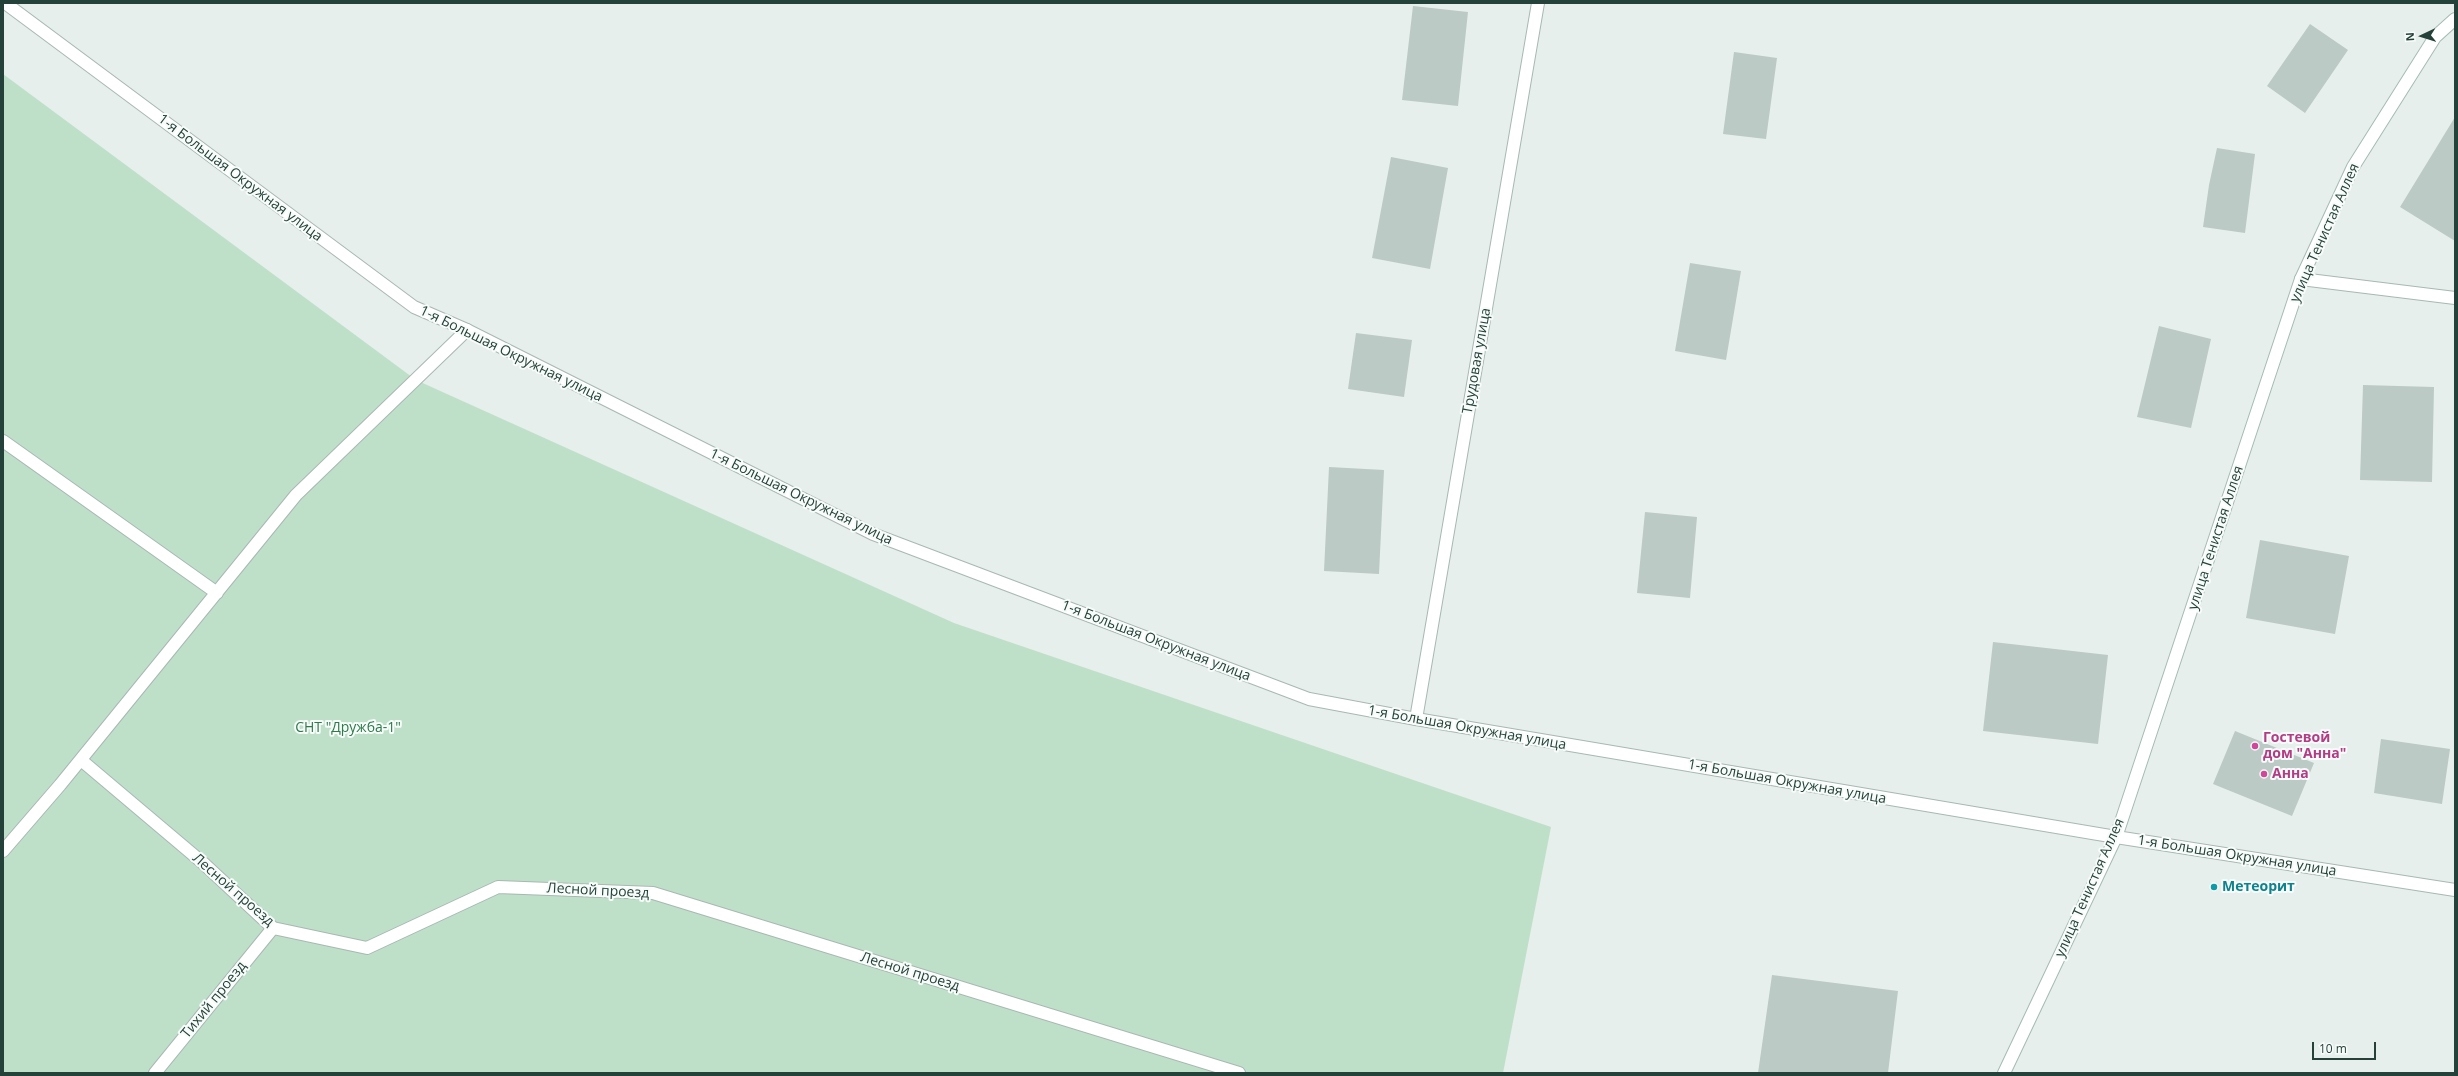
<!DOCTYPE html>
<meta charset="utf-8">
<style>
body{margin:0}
#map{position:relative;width:2458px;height:1076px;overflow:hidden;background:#e6efeb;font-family:"Open Sans",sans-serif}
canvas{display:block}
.frame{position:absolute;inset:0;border:4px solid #24423a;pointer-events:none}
.north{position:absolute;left:2402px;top:16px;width:40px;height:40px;-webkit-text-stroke:3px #f7fbf9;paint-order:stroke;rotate:266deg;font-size:11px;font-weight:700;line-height:16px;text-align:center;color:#24423a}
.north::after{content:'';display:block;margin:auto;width:14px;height:18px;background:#24423a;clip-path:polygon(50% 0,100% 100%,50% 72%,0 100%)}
.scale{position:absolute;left:2312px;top:1042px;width:64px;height:18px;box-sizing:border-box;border:2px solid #24423a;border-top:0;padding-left:5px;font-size:12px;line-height:14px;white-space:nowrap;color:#24423a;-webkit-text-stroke:3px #f7fbf9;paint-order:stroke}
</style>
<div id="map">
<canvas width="2458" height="1076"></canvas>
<div class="frame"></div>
<div class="north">N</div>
<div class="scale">10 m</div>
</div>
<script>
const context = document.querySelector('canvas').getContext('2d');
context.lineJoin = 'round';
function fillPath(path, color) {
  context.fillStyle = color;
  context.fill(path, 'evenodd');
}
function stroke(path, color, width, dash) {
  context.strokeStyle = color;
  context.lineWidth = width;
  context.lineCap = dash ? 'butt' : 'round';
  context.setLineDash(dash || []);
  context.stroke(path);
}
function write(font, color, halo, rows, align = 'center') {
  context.font = font + ' "Open Sans",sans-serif';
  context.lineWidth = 4;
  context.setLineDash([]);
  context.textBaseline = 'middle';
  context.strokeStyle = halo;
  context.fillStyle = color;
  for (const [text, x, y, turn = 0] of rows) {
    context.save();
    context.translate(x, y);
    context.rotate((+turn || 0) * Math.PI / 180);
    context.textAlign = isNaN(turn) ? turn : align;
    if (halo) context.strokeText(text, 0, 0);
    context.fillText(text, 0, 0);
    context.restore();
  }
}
fillPath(new Path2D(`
 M3 74 416 380 954 623 1551 827 1503 1073H3Z`), '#bfe0c8');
fillPath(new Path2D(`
 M1413 6 1468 12 1458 106 1402 100Z
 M2310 24 2348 50 2305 113 2267 86Z
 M1734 52 1777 58 1766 139 1723 134Z
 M2455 117V241L2400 207Z
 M2217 148 2255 154 2245 233 2203 227 2209 185Z
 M1391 157 1448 168 1430 269 1372 258Z
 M1690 263 1741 271 1726 360 1675 351Z
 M2159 326 2211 339 2191 428 2137 417Z
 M1356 333 1412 340 1404 397 1348 389Z
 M2363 385 2434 387 2432 482 2360 480Z
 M1329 467 1384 470 1379 574 1324 571Z
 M1645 512 1697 517 1690 598 1637 593Z
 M2260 540 2349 556 2335 634 2246 618Z
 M1993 642 2108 655 2098 744 1983 731Z
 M2235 731 2314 763 2292 816 2213 784Z
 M2381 739 2450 749 2442 804 2374 793Z
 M1772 975 1898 991 1888 1073H1758Z`), '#bbcac4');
const minor = new Path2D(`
 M2301 279 2455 298
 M3 441 217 593
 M1416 719 1538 3
 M81 760 203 863 273 928 367 948 498 887 653 893 1239 1073
 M2116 837 2455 890
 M3 851 60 785 296 495 467 330
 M155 1073 273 928`);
const tertiary = new Path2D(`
 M5 3 414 307 467 330 873 534 1309 699 1416 719 2116 837`);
const secondary = new Path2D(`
 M2004 1073 2116 837 2301 279 2353 167 2435 37 2455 19`);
stroke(minor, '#a8b8b2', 14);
stroke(tertiary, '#a8b8b2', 14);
stroke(secondary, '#a4bbb3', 14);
stroke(minor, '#fff', 12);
stroke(tertiary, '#fff', 12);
stroke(secondary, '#fff', 12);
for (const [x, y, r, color] of [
 [2255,746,4,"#d1479c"],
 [2264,774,4,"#d1479c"],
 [2214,887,4,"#0f9aa8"]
]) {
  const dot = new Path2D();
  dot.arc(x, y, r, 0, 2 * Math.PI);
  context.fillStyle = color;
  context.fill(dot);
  stroke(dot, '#f7fbf9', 1.5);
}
write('14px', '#24423a', '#f7fbf9', [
 ["1-я Большая Окружная улица",240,178,37],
 ["улица Тенистая Аллея",2325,233,-66],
 ["1-я Большая Окружная улица",511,354,26],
 ["Трудовая улица",1477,361,-80],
 ["1-я Большая Окружная улица",801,497,26],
 ["улица Тенистая Аллея",2216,538,-72],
 ["1-я Большая Окружная улица",1156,641,21],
 ["1-я Большая Окружная улица",1467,728,10],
 ["1-я Большая Окружная улица",1787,782,10],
 ["1-я Большая Окружная улица",2237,856,9],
 ["улица Тенистая Аллея",2090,888,-66],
 ["Лесной проезд",233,890,41],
 ["Лесной проезд",598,891,3],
 ["Лесной проезд",910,972,17],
 ["Тихий проезд",214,1000,-51]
]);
write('14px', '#2d7a4b', '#f7fbf9', [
 ["СНТ \"Дружба-1\"",348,728]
]);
write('bold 14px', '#b23c85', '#f7fbf9', [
 ["Гостевой",2263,738],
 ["дом \"Анна\"",2263,754],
 ["Анна",2272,774]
], 'left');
write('bold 14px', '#0d838f', '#f7fbf9', [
 ["Метеорит",2222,887]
], 'left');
</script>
